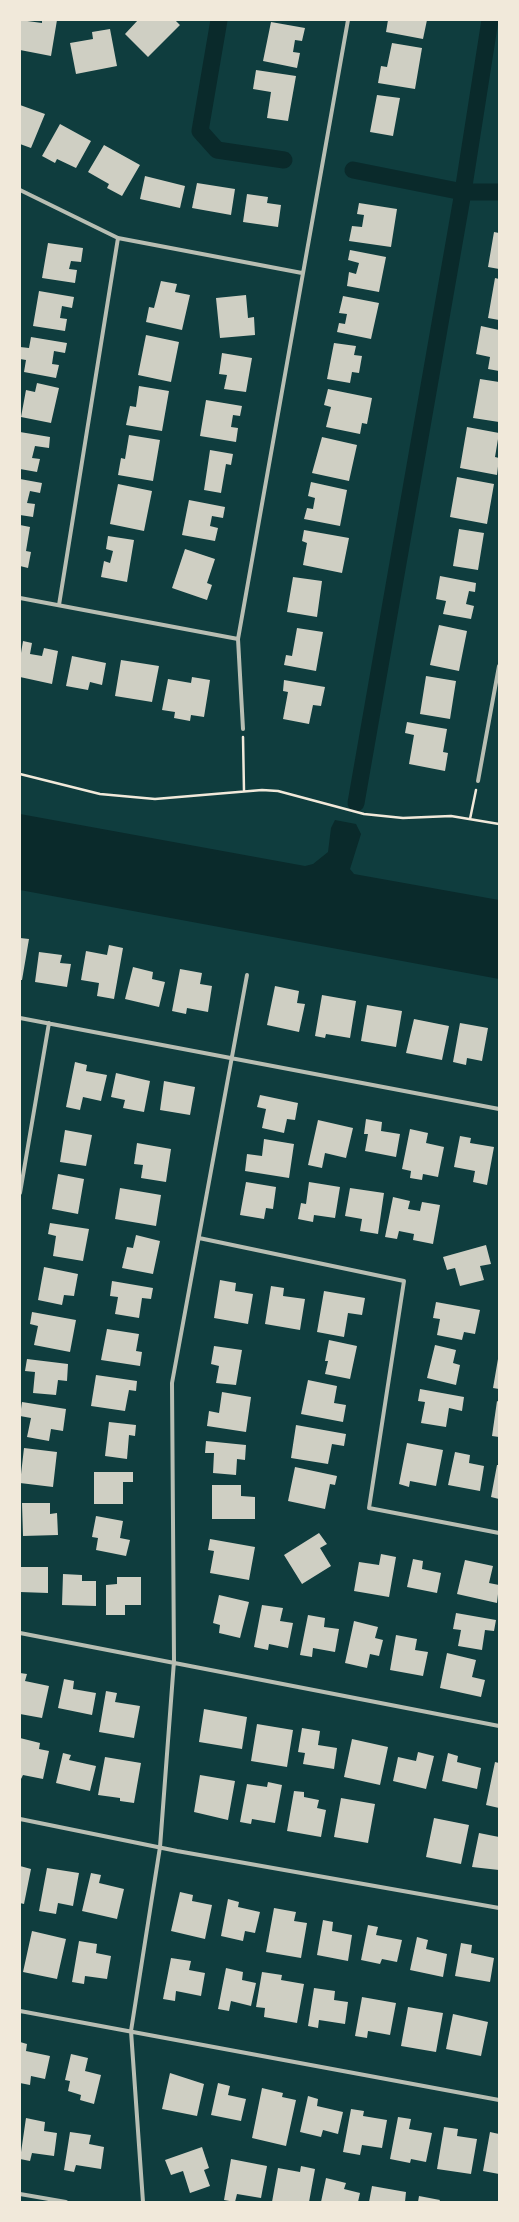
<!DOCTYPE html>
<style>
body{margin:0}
#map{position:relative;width:519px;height:2222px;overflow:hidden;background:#0f3d3e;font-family:Figtree,sans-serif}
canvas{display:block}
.frame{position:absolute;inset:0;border:21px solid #f1e9da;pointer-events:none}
</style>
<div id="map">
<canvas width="519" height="2222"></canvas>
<div class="frame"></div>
</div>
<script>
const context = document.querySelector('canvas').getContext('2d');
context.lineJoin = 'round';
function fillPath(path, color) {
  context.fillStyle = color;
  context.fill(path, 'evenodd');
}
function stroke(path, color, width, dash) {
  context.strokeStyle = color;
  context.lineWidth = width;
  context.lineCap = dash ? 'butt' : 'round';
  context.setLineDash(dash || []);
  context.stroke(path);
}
fillPath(new Path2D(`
 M20 814 305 866 313 864 328 852 331 828 335 820 356 824 361 834 350 869 354 874 499 900V979L20 890Z`), '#0a2a2b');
stroke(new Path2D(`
 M219 20 200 131 217 150 284 160
 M353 170 463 192H499
 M356 803 463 192 490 20`), '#0a2a2b', 17);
fillPath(new Path2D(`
 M20 20 42 23V20H57L51 56 20 50Z
 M138 20H175L180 25 148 57 125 34Z
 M388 20H427L423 39 386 32Z
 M271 22 305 28 302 41 295 40 293 52 300 53 297 68 263 61Z
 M110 29 117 66 76 74 70 43 93 39 92 32Z
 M392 43 422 48 415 89 378 83 381 66 387 67Z
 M256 70 296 76 288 121 267 118 271 92 253 89Z
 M377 95 400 98 393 136 370 132Z
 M20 105 45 114 31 148 20 144Z
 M60 124 91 141 76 168 57 159 55 163 42 156Z
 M104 145 140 165 122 196 107 188 109 184 88 172Z
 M145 176 185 186 180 208 140 199Z
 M197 183 235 189 231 215 192 208Z
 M247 194 268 197 267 203 281 205 278 227 243 222Z
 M359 203 397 209 391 247 349 241 352 226 362 227 364 215 357 214Z
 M494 232 499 233V269L488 267Z
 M48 243 83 248 81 262 71 261 69 269 77 270 75 283 42 278Z
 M350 250 386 257 379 292 347 286 349 272 356 274 359 263 348 260Z
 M495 278 499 279V320L488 318Z
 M161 281 177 284 175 292 190 295 182 330 146 322 149 307 154 308Z
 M39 291 74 297 72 308 62 306 60 318 67 319 65 331 33 326Z
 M246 295 248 318 254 317 255 335 220 338 216 298Z
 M343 296 379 303 371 339 337 332 339 323 345 324 347 314 339 313Z
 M481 326 499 330V371L488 369 490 357 476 354Z
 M146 335 179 342 171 382 138 375Z
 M31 337 67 343 65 353 54 351 52 364 59 365 56 378 24 372 26 360 20 359V347L29 348Z
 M334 343 356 346 354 355 362 356 359 373 352 372 350 383 327 379Z
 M222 353 252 358 246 392 224 389 227 375 219 374Z
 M480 379 499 382V422L473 418Z
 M37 383 59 388 51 423 21 417 26 390 35 392Z
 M139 386 169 391 162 431 126 425 130 406 136 407Z
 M328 389 372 398 367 424 362 423 360 434 326 427 331 407 324 405Z
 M206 400 242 406 240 416 233 415 231 427 238 428 236 442 200 436Z
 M467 427 499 433 495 457 499 458 497 475 460 468Z
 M20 432 50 437 49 448 35 446 32 458 40 459 37 472 20 469Z
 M129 435 160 440 153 481 118 475 121 458 125 459Z
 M322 437 357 445 349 481 312 473Z
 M210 450 233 454 231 465 226 464 221 493 204 490Z
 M457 477 494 484 487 524 450 517Z
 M20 479 42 483 40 493 30 491 27 503 35 504 33 517 20 515Z
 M311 482 347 490 340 526 304 519 307 508 313 509 315 498 308 496Z
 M118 484 152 491 144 531 110 524Z
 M189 500 225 507 223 518 212 516 210 526 218 528 215 541 182 535Z
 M20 525 30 527 26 551 31 552 28 568 20 566Z
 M459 529 484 533 478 570 453 566Z
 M304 530 349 538 342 573 303 565 307 543 302 541Z
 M108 536 134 540 127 582 101 577 104 561 110 563 113 551 106 549Z
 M185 549 215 559 207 583 212 585 207 600 172 588Z
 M440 576 476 583 475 592 469 591 466 604 474 606 471 619 443 614 446 601 436 599Z
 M293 577 322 581 317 617 287 612Z
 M439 625 467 631 459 671 430 665Z
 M297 628 323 632 316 671 284 665 286 655 292 656Z
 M23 641 32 643 30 654 42 656 44 648 58 651 52 684 20 677V659Z
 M72 656 106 663 102 685 90 682 88 690 66 686Z
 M121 660 159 666 152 702 115 696Z
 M426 676 456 681 450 719 420 714Z
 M192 677 210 680 204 717 191 715 190 721 174 718 175 712 162 710 168 679 191 683Z
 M284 680 325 687 321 706 313 705 309 724 283 719 288 692 283 691Z
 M407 722 447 729 443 752 448 753 445 771 409 764 414 735 405 733Z
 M20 938 29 939 22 980H20Z
 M109 945 123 948 114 999 97 996 99 983 81 980 86 951 107 955Z
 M39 952 62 955 60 963 71 964 67 987 35 982Z
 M133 967 153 972 152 979 165 982 159 1007 125 999Z
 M180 969 202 973 200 984 212 986 208 1012 187 1008 186 1014 172 1011Z
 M275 986 299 991 297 1003 305 1004 299 1032 267 1025Z
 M322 995 356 1001 350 1038 326 1034 325 1038 315 1036Z
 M367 1005 402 1011 396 1047 361 1041Z
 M414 1019 449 1026 442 1060 406 1053Z
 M460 1023 488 1028 482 1061 467 1058 466 1065 453 1062Z
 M75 1062 87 1065 86 1071 107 1075 101 1101 83 1097 80 1110 66 1107Z
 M116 1073 150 1081 144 1112 123 1108 125 1100 111 1097Z
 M164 1081 195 1087 190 1115 160 1110Z
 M260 1095 298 1103 295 1120 287 1119 284 1133 262 1128 266 1109 257 1107Z
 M366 1119 382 1122 381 1131 400 1134 396 1157 365 1151 368 1134H364Z
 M318 1120 353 1128 346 1158 325 1153 322 1168 308 1165Z
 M410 1129 428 1133 426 1143 444 1147 438 1177 423 1174 422 1180 410 1178 411 1171 402 1169Z
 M65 1130 92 1135 86 1166 60 1162Z
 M460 1136 471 1138 470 1143 494 1147 487 1185 473 1182 475 1171 454 1167Z
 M264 1139 294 1144 289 1178 245 1171 247 1154 262 1156Z
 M137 1143 171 1149 166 1182 141 1178 143 1165 134 1164Z
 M58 1174 84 1179 78 1214 52 1209Z
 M246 1182 276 1187 273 1209 266 1208 264 1219 240 1215Z
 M309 1182 340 1187 335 1218 314 1215 313 1222 298 1219 301 1203 306 1204Z
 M120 1188 161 1195 156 1226 115 1219Z
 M350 1188 384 1193 378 1234 360 1231 362 1219 345 1216Z
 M393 1197 410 1201 408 1209 420 1211 422 1202 440 1205 433 1244 413 1240 414 1234 399 1231 397 1239 385 1237Z
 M50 1223 89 1229 83 1261 53 1256 56 1236 48 1234Z
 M136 1235 160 1241 153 1274 122 1268 127 1247 133 1248Z
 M486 1245 491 1264 480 1266 484 1280 460 1286 455 1268 447 1270 443 1257Z
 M44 1267 78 1274 74 1296 64 1295 62 1305 38 1300Z
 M220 1280 236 1283 235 1291 253 1294 248 1324 214 1318Z
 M112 1281 153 1288 151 1299 142 1298 139 1318 115 1314 118 1297 110 1296Z
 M271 1286 284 1288 283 1296 305 1299 300 1330 265 1324Z
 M324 1291 365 1298 362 1315 348 1313 344 1337 317 1332Z
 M436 1302 480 1310 475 1334 464 1332 462 1340 437 1335 440 1319 433 1318Z
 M32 1312 76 1320 70 1352 34 1345 38 1326 30 1324Z
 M107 1329 139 1334 136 1351 142 1352 140 1366 101 1360Z
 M329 1340 357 1346 350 1379 325 1374 328 1361H325Z
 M435 1345 456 1350 453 1363 460 1365 456 1385 427 1378Z
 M214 1346 242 1350 236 1385 216 1383 219 1366 211 1364Z
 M27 1359 68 1364 67 1381 58 1380 56 1395 33 1393 35 1372 25 1371Z
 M498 1359H499V1389L493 1388Z
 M96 1375 137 1381 136 1391 129 1390 125 1411 91 1406Z
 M308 1380 337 1386 334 1403 346 1405 343 1422 301 1414Z
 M420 1389 464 1397 462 1411 449 1408 446 1427 421 1423 425 1402 418 1401Z
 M222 1392 251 1397 246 1432 207 1426 209 1411 219 1413Z
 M497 1401 499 1402V1437L492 1436Z
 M22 1402 66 1409 63 1431 51 1429 49 1441 27 1437 31 1418 20 1416Z
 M109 1422 136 1425 135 1436 129 1435 127 1459 105 1456Z
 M296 1425 346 1434 344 1446 332 1444 328 1464 291 1458Z
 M206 1441 246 1445 245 1460 237 1459 236 1475 213 1473 214 1453H205Z
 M407 1443 443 1450 436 1486 410 1481 409 1487 399 1484Z
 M24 1448 57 1452 53 1487 20 1483Z
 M455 1452 470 1455 469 1463 484 1466 480 1491 448 1485Z
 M497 1465H499V1499L491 1497Z
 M295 1467 337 1476 335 1485 330 1484 325 1509 288 1501Z
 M94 1472H133V1482H123V1504H94Z
 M212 1485H241V1496L255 1497V1519H212Z
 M22 1503H50V1514L57 1513 58 1535 23 1536Z
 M96 1516 123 1521 120 1538 130 1540 126 1556 96 1550 98 1538 92 1537Z
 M319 1533 327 1544 320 1548 331 1566 302 1584 284 1555Z
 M210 1539 255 1547 249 1580 210 1573 214 1551 208 1550Z
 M381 1554 396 1557 389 1597 354 1591 359 1562 379 1565Z
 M413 1559 423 1561 422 1569 441 1573 437 1593 407 1587Z
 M465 1560 493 1566 489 1583 499 1585 497 1603 457 1594Z
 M20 1567H48V1593L20 1592Z
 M63 1574 82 1575V1581H96V1606L62 1605Z
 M117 1577H141V1605H125V1615H106V1585L117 1584Z
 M219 1595 249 1602 240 1638 219 1633 220 1625 213 1623Z
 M262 1605 283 1608 280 1621 293 1623 288 1648 269 1644 268 1650 254 1647Z
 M456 1613 496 1620 494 1631 485 1630 482 1650 458 1646 461 1630 453 1629Z
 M308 1615 325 1618 324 1627 339 1629 335 1652 313 1648 312 1657 300 1655Z
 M354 1621 378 1627 375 1638 383 1640 379 1656 370 1654 367 1668 345 1663Z
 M396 1635 417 1639 415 1650 428 1652 423 1676 390 1670Z
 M447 1653 476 1660 472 1677 485 1680 481 1697 440 1688Z
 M20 1673 27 1674 25 1681 49 1686 42 1718 20 1714Z
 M64 1679 74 1681 73 1689 96 1693 92 1715 58 1708Z
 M106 1691 117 1693 115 1702 140 1706 134 1738 99 1732Z
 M204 1709 247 1717 242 1749 199 1742Z
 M257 1724 293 1730 287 1767 251 1761Z
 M302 1728 320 1731 318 1745 337 1748 334 1769 303 1764 305 1753 298 1752Z
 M20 1738 40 1743 39 1749 49 1751 43 1779 23 1775 20 1781Z
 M352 1739 388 1747 380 1785 344 1777Z
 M418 1752 434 1756 426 1789 393 1781 398 1757 416 1761Z
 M63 1753 71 1755 69 1760 96 1766 90 1791 56 1783Z
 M448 1753 458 1756 457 1762 481 1768 477 1789 442 1781Z
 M105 1757 141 1763 134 1803 120 1801V1798L98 1795Z
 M495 1762 499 1763V1808L486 1805Z
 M200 1775 235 1781 228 1820 194 1812Z
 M268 1782 282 1785 275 1823 252 1819 251 1824 240 1822 247 1784 267 1787Z
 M294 1791 304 1792V1797L319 1800 317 1808 326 1810 321 1837 287 1831Z
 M341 1798 375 1804 368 1843 334 1837Z
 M434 1818 469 1825 461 1864 426 1857Z
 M479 1833 499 1837V1870L472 1867Z
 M20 1866 31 1869 24 1904 20 1903Z
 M47 1868 79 1873 73 1906 58 1903 56 1914 39 1911Z
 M91 1873 101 1875 99 1883 124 1889 117 1919 82 1911Z
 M180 1892 193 1895 192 1901 212 1905 205 1939 171 1931Z
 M228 1899 239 1902 238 1907 260 1912 255 1933 245 1931 243 1941 221 1936Z
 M274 1908 296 1912 294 1921 307 1923 301 1958 266 1952Z
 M323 1920 333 1922 332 1931 352 1935 348 1961 317 1955Z
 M368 1925 378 1927 376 1935 402 1940 397 1962 382 1959 380 1964 361 1960Z
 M32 1931 66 1939 57 1979 23 1972Z
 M417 1937 428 1940 426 1949 447 1954 443 1977 410 1970Z
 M79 1941 97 1944 96 1953 111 1956 107 1979 85 1976 84 1984 72 1982Z
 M461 1943 472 1945 471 1953 494 1958 490 1982 455 1976Z
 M171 1958 191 1961 189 1970 205 1973 201 1996 176 1991 175 2001 163 1999Z
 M226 1968 243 1972 242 1980 256 1983 251 2006 231 2001 229 2011 218 2009Z
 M262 1972 282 1975 281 1980 304 1984 297 2023 264 2017 265 2008 256 2007Z
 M314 1988 335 1991 334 2000 348 2002 345 2024 319 2020 318 2028 308 2026Z
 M362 1997 396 2003 390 2035 368 2031 367 2038 355 2036Z
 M408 2007 443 2013 436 2052 401 2046Z
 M453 2014 488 2022 481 2056 446 2049Z
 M20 2042 27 2044 26 2051 50 2056 45 2079 31 2076 30 2085 20 2083Z
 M71 2054 88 2058 85 2071 101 2075 94 2104 80 2100 81 2095 68 2091 70 2081 65 2080Z
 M170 2073 204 2084 197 2116 162 2109Z
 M218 2083 230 2086 228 2095 246 2099 241 2121 211 2115Z
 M262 2088 283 2093 282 2097 296 2100 286 2146 252 2138Z
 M308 2096 318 2099 317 2106 343 2112 338 2134 323 2130 321 2137 300 2132Z
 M351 2109 364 2111 363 2116 387 2120 382 2148 362 2145 360 2155 343 2152Z
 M398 2117 411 2119 409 2129 432 2133 426 2162 411 2159 410 2163 390 2159Z
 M26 2118 45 2122 44 2131 57 2133 54 2156 32 2153 30 2161 20 2159Z
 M444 2127 458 2129 457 2136 477 2139 471 2174 437 2169Z
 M70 2132 91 2135 89 2144 104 2147 101 2169 76 2165 74 2172 64 2170Z
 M490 2132 499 2134V2174L483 2171Z
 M202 2147 209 2168 204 2170 210 2186 190 2193 183 2171 171 2175 165 2160Z
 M231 2159 267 2166 261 2198 237 2194 235 2202 224 2200Z
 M301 2166 315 2169 309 2202H272L278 2168 300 2172Z
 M326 2178 346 2183 344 2189 360 2193 358 2202H321Z
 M372 2186 406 2192 405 2202H369Z
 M419 2196 440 2200 439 2202H418Z`), '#cfcfc3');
stroke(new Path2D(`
 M243 737 244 791
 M20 774 100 794 155 799 262 790 278 791 364 814 403 818 451 816 499 824
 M470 819 476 790`), '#f1e9da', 2.5);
stroke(new Path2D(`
 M20 190 118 238 302 273
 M20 598 238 639
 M59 605 118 238
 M243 729 238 639 348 20
 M478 781 499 666
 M20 1018 499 1109
 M20 1193 49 1023
 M199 1238 404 1281 369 1508 499 1533
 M20 1633 499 1726
 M20 1819 177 1851 499 1908
 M20 2011 499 2100
 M20 2194 66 2202
 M143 2202 131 2031 160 1847 174 1661 172 1383 247 975`), '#b8beb3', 4);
</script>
